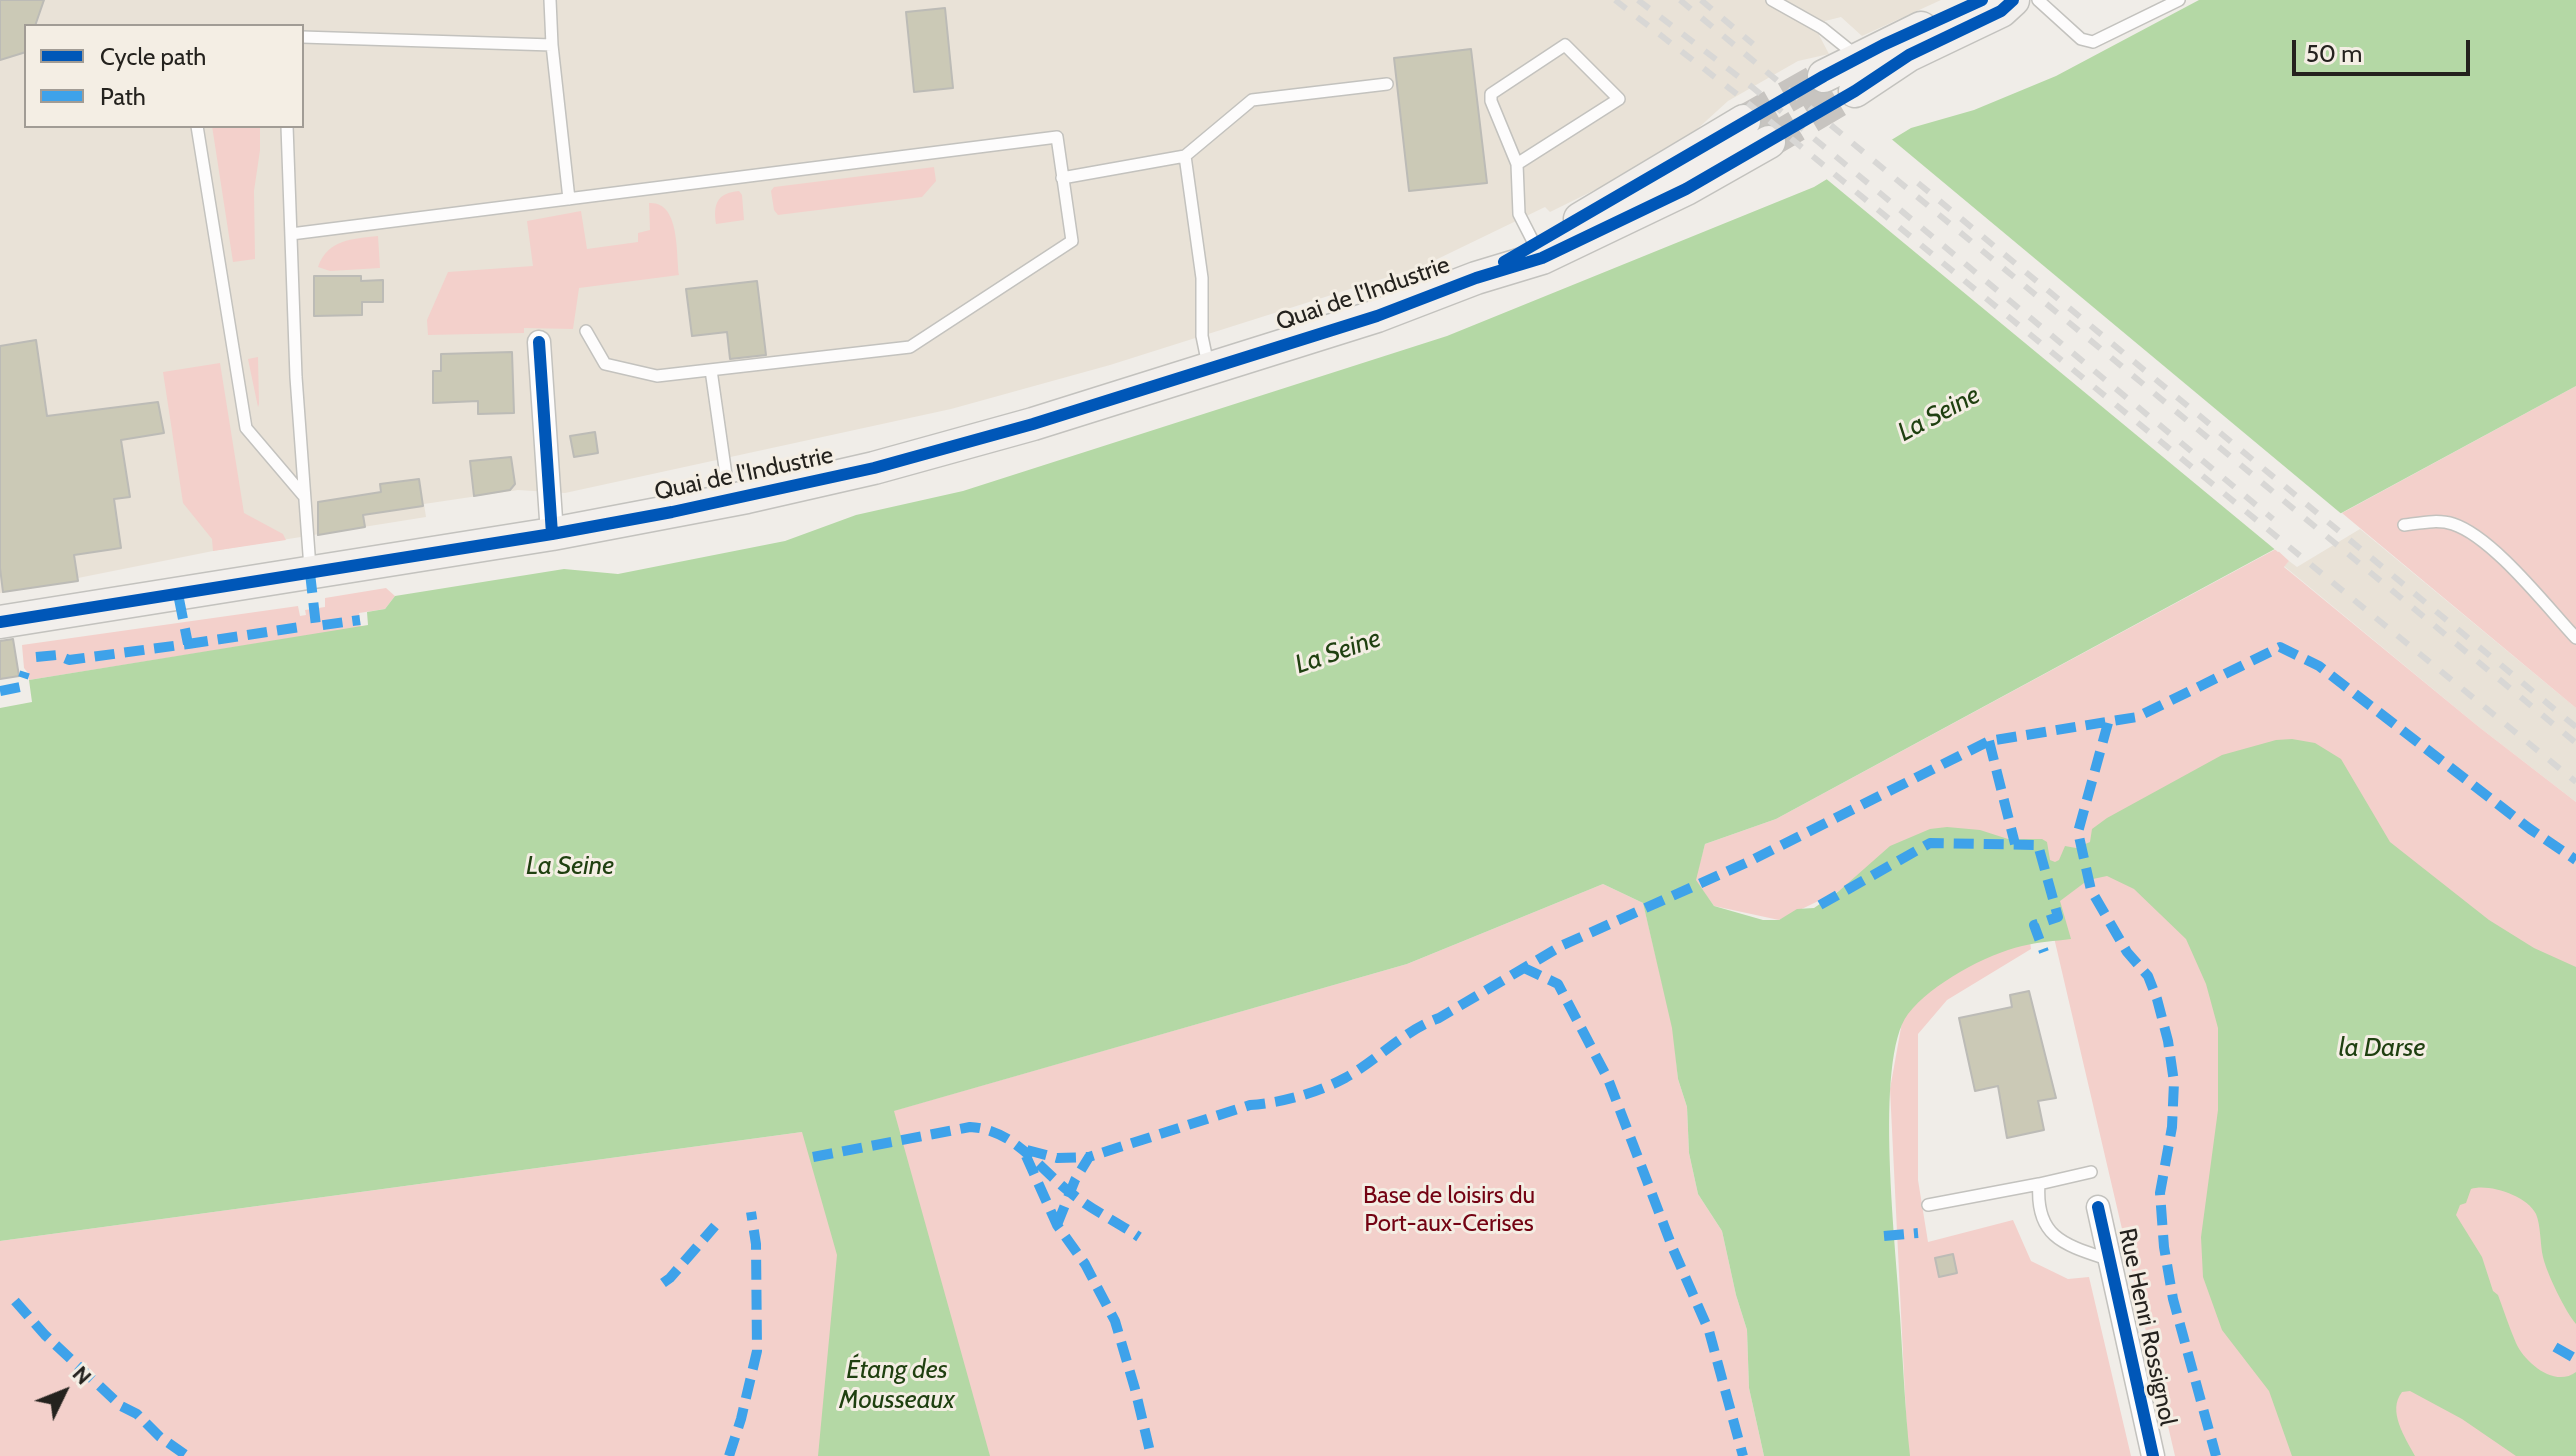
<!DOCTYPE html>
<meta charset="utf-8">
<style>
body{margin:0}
#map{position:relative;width:2576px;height:1456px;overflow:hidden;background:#f0ede8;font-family:Cabin,sans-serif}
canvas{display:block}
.legend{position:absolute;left:24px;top:24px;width:280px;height:104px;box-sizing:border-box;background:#f4eee4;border:2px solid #a19c95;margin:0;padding:10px 14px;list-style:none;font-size:24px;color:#24221e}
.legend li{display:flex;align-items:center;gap:16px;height:40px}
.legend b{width:40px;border:2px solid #a19c95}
.north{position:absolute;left:24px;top:1352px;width:80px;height:80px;-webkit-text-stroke:6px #f4eee4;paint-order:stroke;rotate:47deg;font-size:22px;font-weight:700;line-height:32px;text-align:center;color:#24221e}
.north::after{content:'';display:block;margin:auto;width:28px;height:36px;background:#24221e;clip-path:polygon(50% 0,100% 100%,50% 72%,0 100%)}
.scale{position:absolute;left:2292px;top:40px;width:178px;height:36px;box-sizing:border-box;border:4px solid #24221e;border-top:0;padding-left:10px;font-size:24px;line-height:28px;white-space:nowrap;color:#24221e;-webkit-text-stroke:6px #f4eee4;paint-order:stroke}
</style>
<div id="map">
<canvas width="2576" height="1456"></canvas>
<ul class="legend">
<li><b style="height:10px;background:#0057b8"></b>Cycle path</li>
<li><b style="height:10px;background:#3ea2ea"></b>Path</li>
</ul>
<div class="north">N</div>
<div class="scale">50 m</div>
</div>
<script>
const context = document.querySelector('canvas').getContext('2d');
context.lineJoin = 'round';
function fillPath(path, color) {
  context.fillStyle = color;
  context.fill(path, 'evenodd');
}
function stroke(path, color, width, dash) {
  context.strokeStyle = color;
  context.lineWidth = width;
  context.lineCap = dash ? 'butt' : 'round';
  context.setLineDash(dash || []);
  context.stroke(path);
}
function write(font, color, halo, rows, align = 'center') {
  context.font = font + ' Cabin,sans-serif';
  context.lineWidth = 6;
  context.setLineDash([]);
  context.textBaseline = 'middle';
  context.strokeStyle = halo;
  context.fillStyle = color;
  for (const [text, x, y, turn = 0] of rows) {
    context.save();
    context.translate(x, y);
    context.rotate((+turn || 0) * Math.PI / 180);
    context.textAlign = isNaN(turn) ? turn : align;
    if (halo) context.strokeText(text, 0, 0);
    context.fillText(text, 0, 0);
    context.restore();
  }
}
fillPath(new Path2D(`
 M0 0H1941L1862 36 1841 17 1825 21 1819 35 1829 54 1798 61 1728 101 1695 131 1617 179 1550 212 1545 207 1423 266 1110 365 951 409 565 493 518 490 424 504 426 517 213 551 78 578V581L0 593ZM26 26H302V126H26Z
 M2360 529 2576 708V802L2479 727 2284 566 2289 561 2297 567Z`), '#e9e2d7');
fillPath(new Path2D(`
 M212 126H260V150L254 191 255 259 233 262Z
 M934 167 936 181 922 197 778 215 774 210 771 191 774 187Z
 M739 191 742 195 744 220 716 224C713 204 717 193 739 191Z
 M649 203C680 201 676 252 679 275L579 288 573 329 524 328V333L428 335 427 320 448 272 533 266 527 221 581 211 587 249 638 242V233L650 230Z
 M378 236 380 268 330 271 318 267C328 239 352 239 378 236Z
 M258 357 259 404 258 407 248 359Z
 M220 363 244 513 283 534 286 540 213 551 212 539 183 503 163 372Z
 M2576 386V708L2342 513Z
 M2276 549 2289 561 2284 567 2479 727 2576 802V1456H2175L2031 839H2008L1839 891 1779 920 1714 906 1695 880 1705 844 1776 819Z
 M386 588 395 596 385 609 359 613 361 627 29 680 28 673 24 668 22 645 298 606 300 616 306 615 305 610 325 607V598Z
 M1603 884 1643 903 1673 1028 1678 1079 1687 1107 1689 1153 1698 1194 1722 1231 1736 1295 1747 1330 1749 1388 1764 1456H0V1241L802 1132 893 1111 1407 964Z
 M2029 934 2031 949 1947 1000 1918 1034V1180L1928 1242 2013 1220 2031 1261 2068 1279 2089 1277 2131 1456H1908L1890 1089 1904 1011 1954 969Z`), '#f3d0cb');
fillPath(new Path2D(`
 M2199 0H2576V386L1776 819 1705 844 1696 880 1714 906 1763 920H1779L1797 909 1814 908 1839 891 1890 846 1930 829 1947 827 1980 830 2008 839H2042L2047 842 2050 860 2055 862 2059 860 2065 846 2076 848 2090 842 2092 829 2107 818 2222 755 2276 740 2292 739 2315 743 2341 759 2390 842 2489 920 2534 948 2576 967V1324C2565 1311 2547 1274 2543 1257 2540 1244 2541 1226 2536 1214 2527 1195 2487 1183 2471 1189L2466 1203 2460 1205 2456 1215 2482 1257 2493 1291 2498 1295C2504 1311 2509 1327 2516 1343 2525 1363 2555 1388 2576 1372V1456H2516L2462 1419 2410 1391 2402 1392C2387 1411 2405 1437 2415 1456H2292L2269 1391 2222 1330 2203 1277 2201 1237 2218 1110V1028L2206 984 2186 939 2134 889 2107 876 2088 880 2060 901 2071 939C2055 941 2038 942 2022 946 1987 954 1931 984 1908 1014 1873 1060 1897 1254 1900 1316 1903 1363 1905 1409 1910 1456H1764L1749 1388 1747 1330 1736 1295 1722 1231 1698 1194 1689 1153 1687 1107 1678 1079 1672 1028 1643 903 1603 884 1407 964 894 1111 990 1456H818L837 1255 802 1132 0 1241V708L32 702 29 680 368 625 367 612 385 609 395 596 564 569 618 574 785 541 856 515 963 491 1447 336 1814 187 1911 128 1974 110 2056 76Z`), '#b4d8a5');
fillPath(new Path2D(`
 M1889 137 2344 516 2278 552 1824 177Z`), '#f0ede8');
const building = new Path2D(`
 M0 0H44L35 26H26V52L0 60Z
 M945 8 953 88 914 92 906 12Z
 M1471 49 1487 183 1409 191 1394 58Z
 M314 276H361V281L383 280V302H362V315L314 316Z
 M757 281 766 355 730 359 727 332 692 336 686 289Z
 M36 340 47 416 158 402 164 433 121 440 130 497 114 499 121 548 74 555 78 581 3 592 0 568V346Z
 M512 352 514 413 478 414V401L433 403V371H441V354Z
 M595 432 598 453 574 457 570 436Z
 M511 457 515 484 510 490 474 496 470 461Z
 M419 479 423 506 363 515 365 527 318 535V502L381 492 380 484Z
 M13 639 19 676 0 679V641Z
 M2029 991 2056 1098 2038 1101 2044 1130 2007 1138 1998 1086 1975 1091 1959 1018 2012 1007 2010 995Z
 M1953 1254 1957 1273 1939 1277 1935 1258Z`);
fillPath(building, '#cbc9b6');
stroke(building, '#bcbbb6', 2);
stroke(new Path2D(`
 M1744 121 1824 76
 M1769 142 1855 91`), '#c7c4c0', 32, [32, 16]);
const lane = new Path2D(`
 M550 0 552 45
 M1772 0 1822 28 1858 57
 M2038 0 2081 39 2093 42 2179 0
 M302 37 552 45 569 199
 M197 126 246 428 303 495
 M287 126 296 377 310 568
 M1185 156 1202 278V336L1208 365
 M1517 164 1491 101V94L1565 45 1619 99 1517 164 1519 214 1541 257
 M1062 178 1185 156 1252 100 1387 84
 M291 234 1057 137 1072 241 910 347 657 376 605 364 586 331
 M711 370 729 496
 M2404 525C2420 523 2438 519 2453 524 2493 537 2547 607 2576 638
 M2091 1172 2039 1184C2035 1238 2065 1245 2110 1260
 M1928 1205 2039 1184`);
const street = new Path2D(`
 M539 342 552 534
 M2098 1207 2153 1456`);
const secondary = new Path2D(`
 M1824 76 1921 28
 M1855 91 1909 55 2001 11 2013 0
 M1580 219 1744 121
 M0 622 552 534 747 497 874 468 1033 424 1377 316 1476 278 1542 258 1686 189 1769 142`);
stroke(lane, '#c3c2be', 14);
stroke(street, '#c3c2be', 25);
stroke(secondary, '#c3c2be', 35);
stroke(lane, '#fdfcfc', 11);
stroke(street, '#fdfcfc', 22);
stroke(secondary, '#f2efec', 32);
stroke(new Path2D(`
 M1615 0 1738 95 2576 782
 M1638 0 1752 87 2273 519
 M1680 0 2576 743
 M1701 0 1753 44
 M1918 183 2576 727`), '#d8d7d5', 6, [14, 14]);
stroke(new Path2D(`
 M310 573 316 626 360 620
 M188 644 300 627
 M36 657 57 655 69 660 188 644 178 594
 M0 691 20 687 25 672
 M2108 723 2078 832 2091 890 2127 952 2148 976 2157 999 2168 1041 2174 1082 2172 1127 2160 1193 2164 1247 2173 1299 2216 1456
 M1989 741 2015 844
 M1820 905 1930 843 2038 845 2058 917 2034 925 2044 952
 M1522 967 1558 984 1608 1079 1673 1249 1709 1331 1743 1456
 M1027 1150 1057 1158 1089 1157
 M1026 1156 1057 1225 1085 1264 1115 1321 1135 1389 1151 1456
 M813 1157 970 1127C1014 1129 1038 1168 1071 1193 1092 1210 1117 1222 1139 1237
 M1057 1225 1075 1180 1089 1157 1250 1105C1281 1103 1317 1093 1345 1078 1378 1060 1403 1031 1439 1018L1563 945 1748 862 1989 741 2137 717 2280 647 2319 666 2530 829 2576 860
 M1884 1236 1918 1233
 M663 1283 670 1278 715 1226
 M15 1301 45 1335 121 1406 137 1414 160 1437 187 1456
 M2555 1347 2576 1359
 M729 1456 741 1419 757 1351 756 1244 751 1212`), '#3ea2ea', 10, [20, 10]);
stroke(new Path2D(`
 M1504 262 1824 76 1883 45 1982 0
 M539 342 552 534
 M0 622 552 534 672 512 874 468 1033 424 1377 316 1476 278 1542 258 1686 189 1855 91 1909 55 2001 11 2013 0
 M2098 1207 2153 1456`), '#0057b8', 12);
write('24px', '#24221e', '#f4eee4', [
 ["Quai de l'Industrie",1363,294,-19],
 ["Quai de l'Industrie",744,474,-12],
 ["Rue Henri Rossignol",2147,1327,78]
]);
write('24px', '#740313', '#f4eee4', [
 ["Base de loisirs du",1449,1196],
 ["Port-aux-Cerises",1449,1224]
]);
write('italic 26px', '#1f4010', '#f4eee4', [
 ["La Seine",1939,414,-28],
 ["La Seine",1338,652,-19],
 ["La Seine",570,866],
 ["la Darse",2382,1048],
 ["Étang des",897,1370],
 ["Mousseaux",897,1400]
]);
</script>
